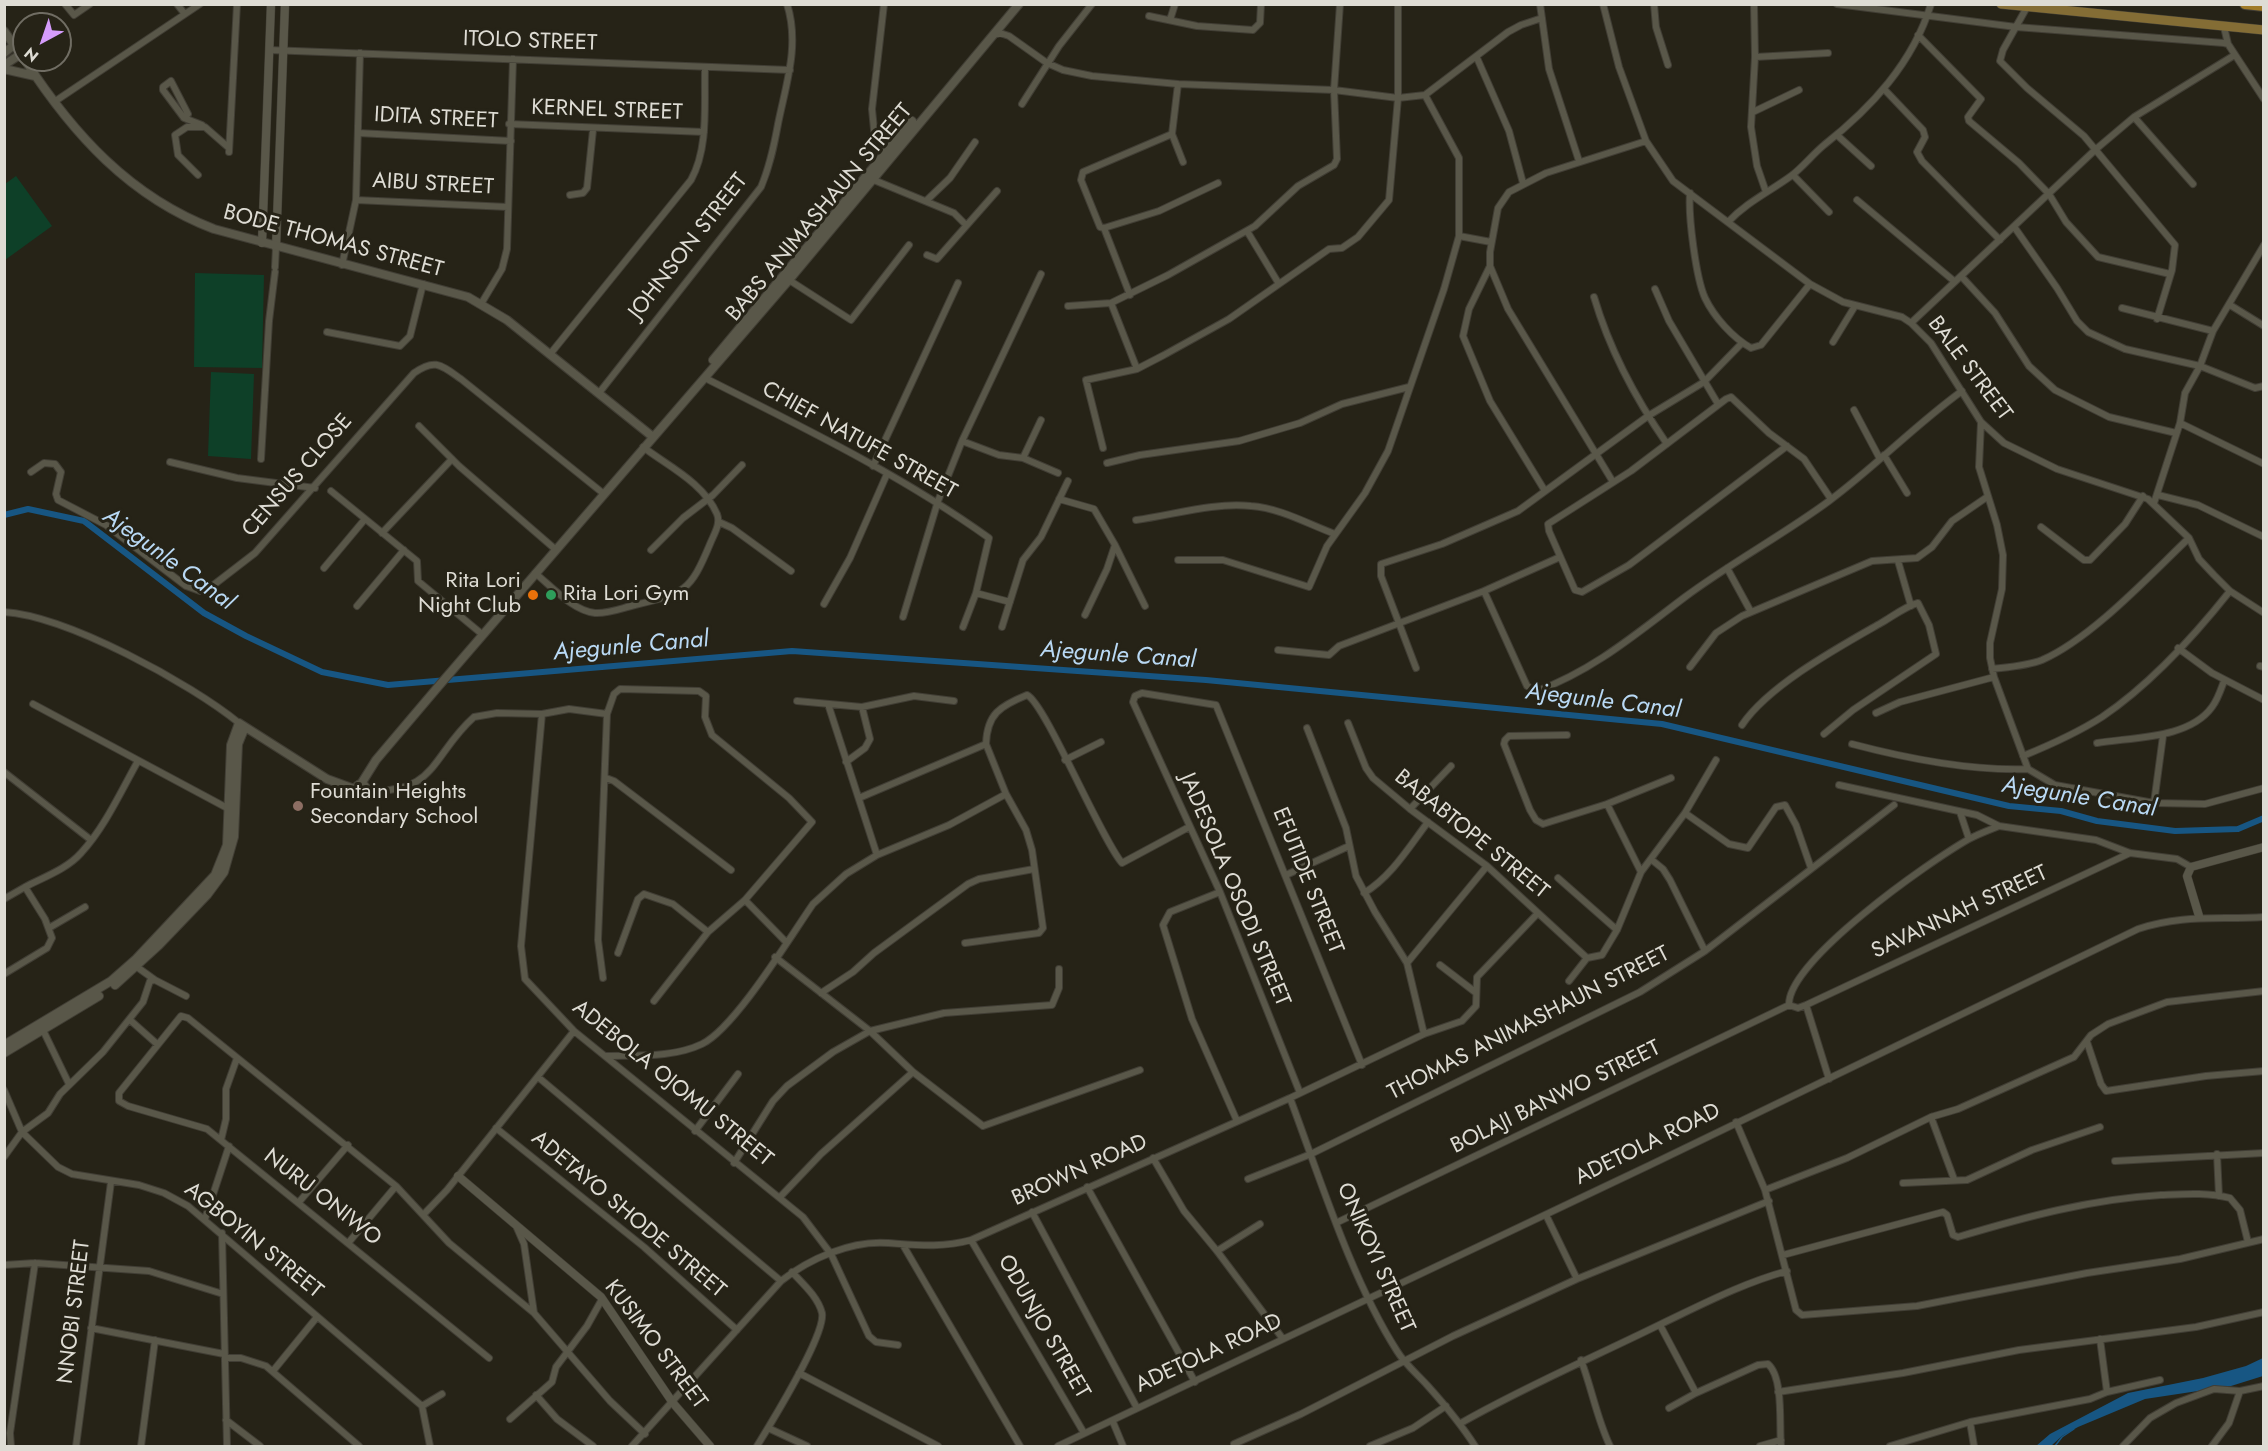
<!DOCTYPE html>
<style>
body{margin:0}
#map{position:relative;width:2268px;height:1451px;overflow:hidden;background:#262317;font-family:Jost,sans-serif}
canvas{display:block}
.frame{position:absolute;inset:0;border:6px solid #dedcd4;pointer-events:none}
.north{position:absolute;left:12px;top:12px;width:60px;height:60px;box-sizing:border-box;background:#262317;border:2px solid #706d63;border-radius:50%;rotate:220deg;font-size:16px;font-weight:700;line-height:24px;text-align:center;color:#dedcd4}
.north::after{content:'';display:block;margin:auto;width:21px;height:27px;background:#d59cfb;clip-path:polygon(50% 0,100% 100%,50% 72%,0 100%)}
</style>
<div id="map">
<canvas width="2268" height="1451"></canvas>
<div class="frame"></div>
<div class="north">N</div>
</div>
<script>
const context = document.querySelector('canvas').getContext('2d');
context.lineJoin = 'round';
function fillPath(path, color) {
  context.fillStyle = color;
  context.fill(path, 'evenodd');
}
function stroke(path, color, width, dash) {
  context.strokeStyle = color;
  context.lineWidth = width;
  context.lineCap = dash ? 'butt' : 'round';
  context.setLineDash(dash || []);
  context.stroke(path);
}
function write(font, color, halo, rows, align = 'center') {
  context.font = font + ' Jost,sans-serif';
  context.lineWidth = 6;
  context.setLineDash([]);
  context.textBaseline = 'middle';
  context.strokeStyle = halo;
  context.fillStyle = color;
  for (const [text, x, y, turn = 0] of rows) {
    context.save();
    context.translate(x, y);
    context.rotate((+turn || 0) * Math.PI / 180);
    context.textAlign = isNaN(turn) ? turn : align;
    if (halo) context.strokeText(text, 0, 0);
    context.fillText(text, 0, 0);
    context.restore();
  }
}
fillPath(new Path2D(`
 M16 176 52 226 5 260V184Z
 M195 273 264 275 262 368 194 367Z
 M211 372 254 374 251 459 208 456Z`), '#0e4028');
fillPath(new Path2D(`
 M2263 1358V1376L2231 1386 2145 1399 2078 1427 2062 1436 2051 1446H2036L2050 1434 2128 1393 2203 1378 2246 1366Z`), '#175683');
stroke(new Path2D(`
 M2055 1446 2062 1437 2074 1429`), '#175683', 1.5);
stroke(new Path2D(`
 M4 515 28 509 84 521 204 613 246 636 322 672 388 685 792 651 1206 680 1662 724 2009 806 2061 811 2097 821 2175 831 2238 829 2264 818`), '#175683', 6);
const minor = new Path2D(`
 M65 4 74 15 90 4
 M177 4 184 13
 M884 4 872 109 875 140 887 151
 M1540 4 1549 69 1579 161
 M1603 4 1619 67 1646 141 1673 181 1810 284 1843 302 1902 317 1911 323 1931 343 1981 422 2004 443 2057 469 2148 499 2189 538 2199 559 2214 575 2230 591 2264 613
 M1654 4 1656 27 1668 65
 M1754 4 1755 57 1751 127 1757 166 1766 192
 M1837 4 2016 27 2224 43 2228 44 2264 99
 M2027 7 2003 50 2000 61 2027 88 2084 136 2175 245 2172 270 2157 319
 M1149 16 1197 26 1253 30 1260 23 1261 4
 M1170 20 1175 4
 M2224 27 2228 44
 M994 35 1000 33 1009 36 1047 63 1063 70 1092 76 1178 84 1334 90 1398 98 1425 95 1508 32 1521 25 1542 18
 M1918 35 1981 99 1968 117 1969 121 2019 163 2049 194 2066 222 2098 257 2170 274
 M269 50 790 70
 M1755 57 1828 53
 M1477 58 1509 131 1523 183
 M171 81 188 114 184 118 163 90V87Z
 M1178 84 1172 134 1183 162
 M1884 89 1923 130 1925 137 1917 152 1922 161 2000 240
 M54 102 200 4
 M1022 104 1059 46 1092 4
 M1753 112 1799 90
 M2134 117 2193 184
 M184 118 202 125
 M509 124 704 132
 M358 133 511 141
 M1838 136 1871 166
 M229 152 237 4
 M198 175 178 155 175 135 187 127H205L229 148
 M1793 175 1829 212
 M869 178 954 213 965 224
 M1690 193C1688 216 1696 278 1705 298 1714 317 1733 338 1751 348L1761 345 1810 284
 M570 195 583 193 587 188 593 130
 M356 200 508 207
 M1857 200 1954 281
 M926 201 950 178 975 142
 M1728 222C1747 202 1769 192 1791 176 1803 167 1812 155 1824 145 1871 108 1913 63 1931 4
 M1104 228 1100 227 1081 180 1083 172 1172 134
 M2015 228 2057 288 2077 321 2088 332 2125 349 2200 366 2255 388 2264 386
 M1247 231 1279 284
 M1459 236 1491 242
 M927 255 937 259 997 191
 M342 265 356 200 360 53
 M1490 266 1469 309 1463 336 1490 401 1545 491
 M275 267 276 247
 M1961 276 1995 313 2029 366 2055 390 2109 417 2176 433
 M789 280 851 320 909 245
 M1655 289 1669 321 1718 404
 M1130 295 1104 228 1159 211 1218 183
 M1594 297C1610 351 1635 398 1667 444
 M1111 303 1137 369
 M481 304 502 269 507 249 513 59
 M2230 305 2264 326
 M1068 306 1111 303 1168 275 1255 226 1298 186 1334 165 1337 159 1334 90 1340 4
 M2122 308 2213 331
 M1911 323 2095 150 2134 117 2233 56
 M327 332 400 346 410 336 423 284
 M1833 342 1855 306
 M551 353 691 180C709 147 704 105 705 68
 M705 378C802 427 900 474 989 538L976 593 1010 602
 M599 393 761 187C770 166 774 146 778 124 786 84 800 45 787 4
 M1854 410 1880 459
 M1981 422 1979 467 1997 525 2003 555 2002 589 1990 643V658L1994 677 2028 769 2055 785 2154 803 2205 804 2264 788
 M2180 423 2264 464
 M419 426 459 466 555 549
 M962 441 999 455 1023 458 1058 473
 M1787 446 1629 565 1582 592 1575 590 1549 531 1548 524 1631 471 1726 399 1731 397 1769 433 1804 459 1831 499
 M1103 448 1086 380 1137 369 1164 355 1229 319 1329 249 1342 248 1358 237 1389 200 1398 98V4
 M1884 455 1907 493
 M1023 458 1041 420
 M261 459 269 321 275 272
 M170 462 237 478 315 488
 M1107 463 1140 455 1239 441 1300 423 1342 404 1409 387
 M873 466 958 283
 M31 472 44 463 55 464 61 472 56 494 58 500 106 525 186 586 200 591 207 590 255 553 414 373C435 358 441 365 461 379L604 494
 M1613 482 1508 309 1490 266V252L1498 208 1509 192 1546 173 1646 141
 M331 491 417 561 418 581 483 635
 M2158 495 2198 505 2264 537
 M1059 499 1094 509 1115 545 1107 569 1085 615
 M2154 503 2180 423 2185 393 2200 366 2213 331 2264 245
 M1136 520C1173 515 1214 502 1251 506 1280 508 1308 524 1335 534
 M719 522 732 528 791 571
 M2041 527 2084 560H2090L2125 524 2143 496
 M382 533 452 459
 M1115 545 1145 606
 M651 550 683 518 713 495 742 465
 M1178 560H1223L1309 587 1327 546 1365 493 1388 451 1444 289 1459 236V158L1425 95
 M1898 561 1911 606
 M324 568 365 519
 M1727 568 1751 612
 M535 573C551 586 573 611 595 613 608 614 622 608 635 605 685 593 690 592 710 544 714 534 721 524 717 514 704 483 668 466 643 447
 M1484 591 1527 686 1537 691C1594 670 1637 633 1685 597 1732 562 1783 535 1829 501 1875 467 1915 425 1962 391
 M824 604 850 558 887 474
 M357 606 404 550
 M4 612C67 616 190 683 239 723
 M903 617 938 501 962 441 1041 274
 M963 627 976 593
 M1002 627 1023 560 1041 537 1068 481
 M2178 648 2212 673 2264 700
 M1278 650 1329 655 1339 646 1484 591 1560 557
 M2260 666 2264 667
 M1690 667 1716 633 1742 616 1872 561 1917 558 1932 547 1952 521 1987 497
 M1416 668 1381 576V564L1442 544 1518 511 1648 416 1704 382 1742 343
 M1992 669C2009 667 2027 666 2042 660 2092 638 2149 576 2189 538
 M797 701 862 707 914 696 954 701
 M33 704 229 809
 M828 704 877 855
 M1876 713 1900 702 1994 677
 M542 714 521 946 525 979 574 1031 803 1217 831 1254 869 1336 876 1342 898 1345
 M1348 723 1366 768 1373 778 1410 809 1487 866 1587 958 1602 955 1617 930 1641 872 1685 813 1716 760
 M1742 725C1769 685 1839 647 1881 623 1893 616 1906 606 1918 603L1929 625 1936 654 1853 710 1824 734
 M1307 728 1346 828 1356 876 1375 912 1407 963 1424 1034
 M1567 735 1509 736 1505 740 1504 744 1530 810 1536 820 1543 824 1607 804 1671 778
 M2097 743C2133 737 2189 739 2212 707 2218 699 2221 689 2224 681
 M1852 744C1905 758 1973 771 2028 769
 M2023 756C2050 745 2077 733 2102 717 2148 686 2195 635 2230 591
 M1065 760 1101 742
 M846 762 865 748 870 739 862 707
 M4 772 91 840
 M606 778 614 781 731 870
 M1839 785 1977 815 1999 826 2096 840 2130 853 2177 859 2191 867
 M366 790C436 796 432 754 474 717L497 713 542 714 569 709 607 714
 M859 798 986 744C987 714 1000 706 1027 695 1045 703 1100 837 1122 863L1189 827
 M2154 803 2163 736
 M1607 804 1641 872
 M1410 809 1451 766
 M1960 812 1969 839
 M1685 813 1729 844 1748 848 1776 807 1785 805 1796 825 1811 868
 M1652 860 1663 869 1670 880 1705 951
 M1286 875 1349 846
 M1558 878 1617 930
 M25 887C44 877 67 869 81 853 105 827 121 791 138 761
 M1220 892 1170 912 1163 925 1192 1019 1237 1121
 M1364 893C1391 877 1409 847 1428 822
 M4 899 25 887 45 919 52 938 47 948 4 974
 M745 900 786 942
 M49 928 85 907
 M965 943 1039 933 1043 928 1032 850 1026 830 1006 794 986 744
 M618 953 638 899 644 894 673 904 708 932
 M775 957 870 1031 913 1072 983 1126 1140 1070
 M1407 963 1487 866
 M1440 965 1475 992
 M603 978 598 940 607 714 614 694 620 689 699 691 706 696 705 717 712 735 789 798 812 822 745 900 708 932 654 1001
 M155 980 186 996
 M1569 981 1587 958
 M821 993 853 972 874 953 968 884 979 879 1034 869
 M1789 1005 1798 1008 1806 1005 2130 853
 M1789 1005C1787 961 1930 861 1969 839 1978 834 1989 830 1999 826
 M1806 1005 1829 1079
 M130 1020 157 1044
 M42 1028 69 1084
 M2087 1042 2101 1084 2106 1091 2206 1076 2264 1071
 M606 1056C637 1055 673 1058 702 1044 735 1028 790 937 813 904L846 874 877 855 949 825 1006 794
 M538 1077 781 1281
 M4 1090 22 1132 58 1167 72 1174 139 1185 164 1193 188 1206 422 1406 442 1394
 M1300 1093 1220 892 1133 702 1135 696 1142 693 1216 705 1362 1065
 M1290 1098C1320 1178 1351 1279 1397 1351 1405 1364 1417 1374 1427 1385 1445 1405 1461 1424 1475 1446
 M1931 1117 1954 1179
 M1736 1122 1765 1190 1796 1310 1802 1315 1917 1306 2087 1273 2180 1259 2264 1239
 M496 1128 644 1247 737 1330
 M695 1131 738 1074
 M221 1140 226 1119V1089L237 1058
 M2217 1154 2219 1196
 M4 1157 22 1132 48 1113 60 1094 103 1052 143 1002 150 981 155 980 137 967 136 962
 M1153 1158 1184 1211 1217 1251 1283 1339
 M2115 1161 2264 1153
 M734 1163 773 1101 787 1086 833 1052 870 1031 944 1013 1052 1005 1059 988V969
 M1248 1179 1311 1154 1640 992 1705 951 1894 805
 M1903 1183 1967 1180 2032 1150 2100 1127
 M1087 1187 1195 1382
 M1765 1190 1847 1158 1931 1117 1958 1109 2074 1057 2091 1035 2108 1024 2167 1002 2264 991
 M781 1196 821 1154 913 1072
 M299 1202 348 1145
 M1032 1212 1137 1408
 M424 1214 447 1190 574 1031
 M1546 1215 1577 1279
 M205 1219 229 1146
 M1338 1222 1789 1005
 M517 1228 524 1244 534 1313 610 1401 645 1434
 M222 1233 227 1446
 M971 1240 1084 1433
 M349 1242 396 1186
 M903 1245 1020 1446
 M1217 1251 1260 1224
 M1783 1255 1943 1212 1947 1215 1953 1235 1958 1237C2025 1217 2091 1199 2161 1195 2183 1194 2208 1192 2230 1198L2240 1210 2248 1242
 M4 1265 35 1263 149 1271 223 1294
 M1660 1325 1696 1393
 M91 1328 224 1354
 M2100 1339 2107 1392
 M225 1358H241L266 1366 359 1446
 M489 1358 207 1129 128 1106 119 1101V1093L181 1016 188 1018 396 1186 449 1243 534 1313
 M1581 1360C1592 1389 1597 1419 1610 1446
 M273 1371 317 1317
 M799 1373 938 1446
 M1778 1392 1903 1373 2019 1350 2196 1327 2264 1312
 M536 1395 557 1419 593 1446
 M422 1406 430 1446
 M1669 1408 1696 1393 1758 1365 1768 1364C1784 1378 1779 1426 1781 1446
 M510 1419 552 1382 556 1367 587 1326 601 1301
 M226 1420 260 1446
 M1113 1422 1123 1446
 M1970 1422 1974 1446
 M1461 1423C1526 1386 1594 1357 1661 1324 1703 1304 1743 1283 1787 1271
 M768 1428 807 1446
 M1234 1444 1301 1414 1453 1336 1577 1279 1769 1201
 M11 1446 10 1433 35 1263
 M76 1446 111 1182
 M141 1446 155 1340
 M632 1446 781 1281C809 1259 851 1240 888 1243 917 1245 942 1248 971 1240L1290 1098 1424 1034 1462 1021 1476 1006 1477 977 1538 913
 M757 1446C770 1425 826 1334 822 1313 818 1297 803 1284 792 1272
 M1058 1446 1650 1165 2138 929C2182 914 2219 920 2264 917
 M1370 1446 1413 1428 1446 1406
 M1760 1446 1781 1440
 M1890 1446 1970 1422 2090 1399 2107 1392 2160 1380
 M2123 1446 2150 1418 2176 1403 2214 1389 2240 1391 2264 1386
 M2212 1446 2229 1423 2240 1391`);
const tertiary = new Path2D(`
 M262 243 271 4
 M276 247 285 4
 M2199 916 2187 876 2191 867 2264 847
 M458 1176 601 1297 673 1403 710 1446`);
const secondary = new Path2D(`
 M4 31 24 59
 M4 53 14 45
 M25 60C73 134 130 197 214 229L468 297 507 320 653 437
 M4 65 21 54
 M4 69 35 76
 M713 360 912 121
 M356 789a5 5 0 1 1 10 0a5 5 0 1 1-10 0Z
 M361 784 376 760 437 688 789 280 1019 4
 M115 985 159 945 207 895 224 872 234 837 238 744 245 727
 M4 1045 111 981 136 959 215 875 227 845 231 745 239 723 327 779 357 790
 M4 1053 99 996`);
const primary = new Path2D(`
 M2001 4 2264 30`);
const motorway = new Path2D(`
 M2245 4 2264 6`);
stroke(minor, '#413e35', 8);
stroke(tertiary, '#413e35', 9);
stroke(secondary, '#413e35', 10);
stroke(primary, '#413e35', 10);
stroke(motorway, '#413e35', 12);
stroke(minor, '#595749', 6);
stroke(tertiary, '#595749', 8);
stroke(secondary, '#595749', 8);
stroke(primary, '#846d35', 9);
stroke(motorway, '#a07b28', 10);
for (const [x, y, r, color] of [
 [533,595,6,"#e8710a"],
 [551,595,6,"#2e9e5b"],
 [298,806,6,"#8d6e63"]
]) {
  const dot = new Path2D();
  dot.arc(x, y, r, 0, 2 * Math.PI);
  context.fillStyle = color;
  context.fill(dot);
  stroke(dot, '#262317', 2);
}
write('22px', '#dedcd4', '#262317', [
 ["ITOLO STREET",530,42,2],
 ["KERNEL STREET",607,111,2],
 ["IDITA STREET",436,119,3],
 ["AIBU STREET",433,185,3],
 ["BABS ANIMASHAUN STREET",820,213,-50],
 ["BODE THOMAS STREET",333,242,15],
 ["JOHNSON STREET",689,247,-52],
 ["BALE STREET",1969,369,53],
 ["CHIEF NATUFE STREET",859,441,29],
 ["CENSUS CLOSE",298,476,-49],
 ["BABABTOPE STREET",1471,835,39],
 ["EFUTIDE STREET",1307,881,68],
 ["JADESOLA OSODI STREET",1234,890,67],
 ["SAVANNAH STREET",1960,913,-25],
 ["THOMAS ANIMASHAUN STREET",1529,1024,-27],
 ["ADEBOLA OJOMU STREET",672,1084,39],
 ["BOLAJI BANWO STREET",1556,1098,-26],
 ["ADETOLA ROAD",1648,1145,-26],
 ["BROWN ROAD",1080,1171,-24],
 ["NURU ONIWO",322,1198,38],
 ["ADETAYO SHODE STREET",628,1215,40],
 ["AGBOYIN STREET",253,1241,39],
 ["ONIKOYI STREET",1375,1258,66],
 ["NNOBI STREET",75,1312,-83],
 ["ODUNJO STREET",1043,1327,60],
 ["KUSIMO STREET",655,1345,53],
 ["ADETOLA ROAD",1209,1354,-25]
]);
write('22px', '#dedcd4', '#262317', [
 ["Rita Lori",521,582,"right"],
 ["Night Club",521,607,"right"],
 ["Rita Lori Gym",563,595],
 ["Fountain Heights",310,793],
 ["Secondary School",310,818]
], 'left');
write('italic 24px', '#b9d9f4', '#262317', [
 ["Ajegunle Canal",168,560,36],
 ["Ajegunle Canal",631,647,-5],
 ["Ajegunle Canal",1118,656,4],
 ["Ajegunle Canal",1603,702,7],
 ["Ajegunle Canal",2079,798,9]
]);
</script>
